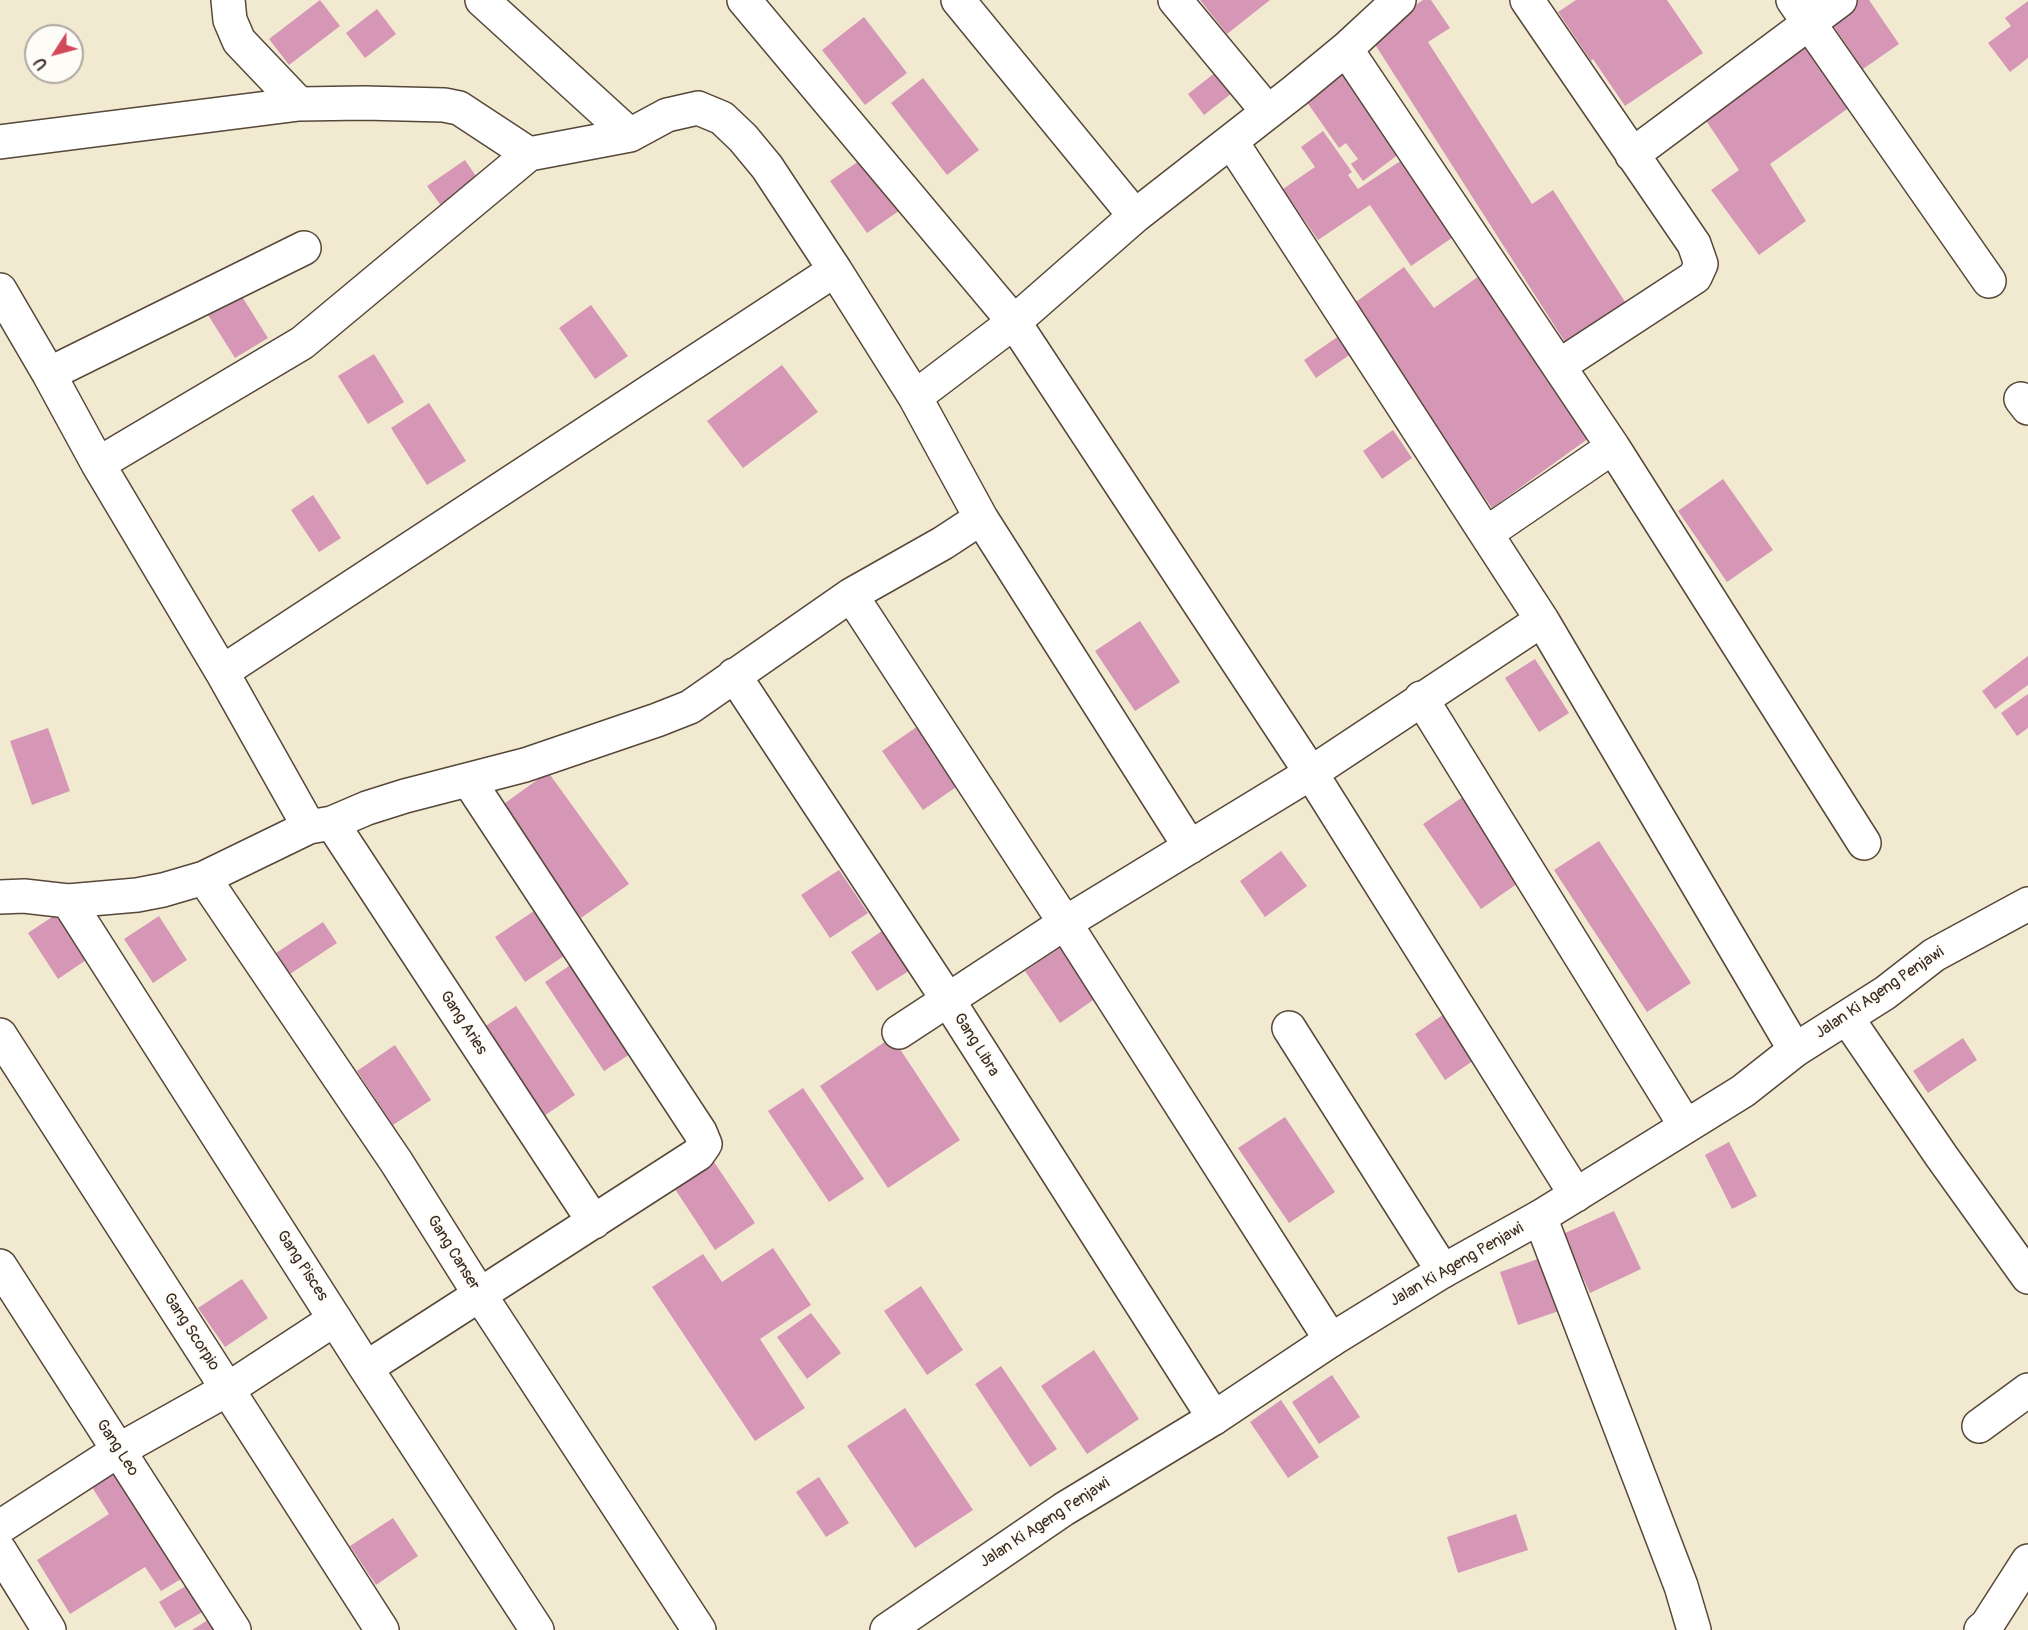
<!DOCTYPE html>
<style>
body{margin:0}
#map{position:relative;width:2028px;height:1630px;overflow:hidden;background:#f1ead1;font-family:Pangolin,sans-serif}
canvas{display:block}
.north{position:absolute;left:24px;top:24px;width:60px;height:60px;box-sizing:border-box;background:#fdfcf7;border:2px solid #afa8a0;border-radius:50%;rotate:234deg;font-size:16px;font-weight:700;line-height:24px;text-align:center;color:#3b2a1e}
.north::after{content:'';display:block;margin:auto;width:21px;height:27px;background:#d1495b;clip-path:polygon(50% 0,100% 100%,50% 72%,0 100%)}
</style>
<div id="map">
<canvas width="2028" height="1630"></canvas>
<div class="north">U</div>
</div>
<script>
const context = document.querySelector('canvas').getContext('2d');
context.lineJoin = 'round';
function fillPath(path, color) {
  context.fillStyle = color;
  context.fill(path, 'evenodd');
}
function stroke(path, color, width, dash) {
  context.strokeStyle = color;
  context.lineWidth = width;
  context.lineCap = dash ? 'butt' : 'round';
  context.setLineDash(dash || []);
  context.stroke(path);
}
function write(font, color, halo, rows, align = 'center') {
  context.font = font + ' Pangolin,sans-serif';
  context.lineWidth = 4.5;
  context.setLineDash([]);
  context.textBaseline = 'middle';
  context.strokeStyle = halo;
  context.fillStyle = color;
  for (const [text, x, y, turn = 0] of rows) {
    context.save();
    context.translate(x, y);
    context.rotate((+turn || 0) * Math.PI / 180);
    context.textAlign = isNaN(turn) ? turn : align;
    if (halo) context.strokeText(text, 0, 0);
    context.fillText(text, 0, 0);
    context.restore();
  }
}
fillPath(new Path2D(`
 M320 0 340 26 289 65 269 39Z
 M1200 0H1270L1227 34Z
 M1423 0H1431L1450 28 1428 42 1532 204 1553 190 1631 311 1570 350 1369 35Z
 M1576 0H1667L1703 53 1625 106 1593 59 1591 61 1558 12Z
 M1847 0H1869L1899 44 1863 69 1826 15Z
 M2028 1V58L2010 72 1988 43 2011 26 2005 18Z
 M377 9 396 34 365 58 346 33Z
 M864 17 907 73 865 105 822 50Z
 M1809 30 1850 107 1770 164 1806 221 1759 255 1711 190 1739 170 1699 110Z
 M1344 69 1403 151 1363 181 1351 164 1358 159 1346 143 1339 148 1304 98Z
 M1216 72 1232 93 1204 115 1188 94Z
 M923 78 979 150 947 175 891 103Z
 M1323 131 1352 172 1348 175 1358 189 1414 152 1465 229 1411 266 1370 205 1318 240 1283 189 1315 167 1301 147Z
 M869 154 906 206 867 233 830 181Z
 M465 160 484 188 447 214 427 186Z
 M1404 267 1434 308 1489 269 1600 430 1492 508 1349 307Z
 M236 287 268 338 235 358 203 307Z
 M591 305 628 356 595 379 559 328Z
 M1349 329 1361 347 1316 378 1304 360Z
 M374 354 404 402 368 424 338 376Z
 M782 365 818 412 743 468 707 421Z
 M429 403 466 461 427 485 391 428Z
 M1393 430 1412 458 1382 479 1363 451Z
 M1723 479 1773 550 1727 582 1678 511Z
 M313 495 341 538 319 552 291 510Z
 M1140 621 1180 682 1135 711 1095 651Z
 M2028 656V685L1995 709 1982 691Z
 M1535 659 1569 713 1539 732 1505 678Z
 M2028 694V728L2017 736 2001 713Z
 M918 726 959 785 923 810 882 751Z
 M48 728 70 791 32 805 10 741Z
 M548 772 629 884 581 918 501 806Z
 M1463 797 1521 881 1481 909 1423 824Z
 M1599 841 1691 983 1647 1012 1554 870Z
 M1281 851 1307 886 1265 917 1240 881Z
 M839 870 868 913 830 938 801 895Z
 M61 911 92 956 58 979 28 933Z
 M534 911 564 956 525 982 495 937Z
 M159 916 187 960 153 983 124 939Z
 M323 922 337 943 290 974 276 953Z
 M885 929 912 969 877 991 851 952Z
 M1064 945 1099 996 1060 1023 1025 971Z
 M581 958 641 1047 604 1071 545 982Z
 M516 1006 575 1095 541 1118 481 1029Z
 M1450 1010 1480 1056 1445 1080 1415 1034Z
 M892 1037 960 1140 888 1188 820 1086Z
 M1963 1038 1977 1060 1928 1093 1913 1071Z
 M395 1045 431 1100 393 1125 357 1071Z
 M803 1088 864 1179 829 1202 768 1111Z
 M1285 1117 1335 1192 1289 1223 1238 1148Z
 M1729 1142 1757 1196 1732 1209 1705 1155Z
 M712 1159 755 1223 715 1250 673 1186Z
 M1614 1211 1641 1269 1590 1293 1563 1234Z
 M773 1248 811 1305 760 1339 805 1408 755 1441 652 1287 703 1254 722 1282Z
 M1541 1258 1559 1311 1518 1325 1500 1272Z
 M242 1279 268 1318 225 1347 198 1308Z
 M921 1286 963 1350 927 1375 884 1311Z
 M811 1313 841 1353 807 1379 777 1337Z
 M1094 1350 1139 1419 1087 1454 1041 1386Z
 M1001 1366 1057 1449 1030 1467 975 1384Z
 M1332 1375 1360 1417 1319 1444 1292 1402Z
 M1281 1400 1319 1457 1288 1478 1250 1422Z
 M905 1408 973 1510 915 1548 847 1446Z
 M117 1467 186 1576 161 1591 145 1567 70 1614 37 1560 109 1514 90 1484Z
 M819 1477 849 1523 826 1537 796 1492Z
 M1516 1514 1528 1550 1458 1573 1447 1537Z
 M393 1518 418 1556 376 1585 350 1546Z
 M189 1584 204 1611 175 1628 159 1602Z
 M211 1618 218 1630H192Z`), '#d697b6');
const minor = new Path2D(`
 M228 0 230 20 239 41 299 104
 M482 0 630 135
 M744 0 1014 322 1311 773 1576 1195
 M958 0 1135 216
 M1175 0 1268 112
 M1527 0 1694 244 1701 264 1695 277 1559 366
 M1793 0 1989 281
 M1346 49 1613 447 1864 843
 M1231 141 1542 620 1795 1050
 M0 142 299 104 364 103 444 105 459 108 529 154
 M1632 155 1840 0
 M0 290 49 374 98 464 222 672 309 827
 M49 374 304 248
 M915 397 1014 322 1135 216 1295 91 1346 49 1399 0
 M2021 399 2028 408
 M98 464 302 343 529 154 630 135 667 115 698 108 722 118 743 138 767 167 835 270
 M981 518 1190 847
 M1487 533 1613 447
 M222 672 835 270 915 397 981 518 943 543 851 595 1065 923 1331 1340
 M734 675 948 1000 1214 1418
 M1421 698 1685 1125
 M332 823 594 1222
 M204 878 397 1163 480 1295 699 1630
 M0 897 24 896 68 901 137 895 163 890 204 878 309 827 332 823 367 808 405 796 525 765 657 720 690 707 851 595
 M68 901 366 1368 537 1630
 M1847 1018 1942 1157 2028 1277
 M1289 1028 1443 1271
 M899 1032 1065 923 1311 773 1542 620
 M0 1035 382 1630
 M1540 1217 1681 1586 1694 1630
 M0 1266 234 1630
 M366 1368 698 1154 705 1144 700 1132 469 781
 M1979 1426 2028 1390
 M0 1527 119 1450 228 1389 335 1319
 M0 1551 49 1630
 M1981 1630 1987 1625 2028 1561`);
const secondary = new Path2D(`
 M887 1630 1064 1509 1214 1418 1331 1340 1443 1271 1540 1217 1743 1091 1795 1050 1885 993 1934 955 2028 904`);
stroke(minor, '#564739', 36);
stroke(secondary, '#564739', 36);
stroke(minor, '#fff', 33);
stroke(secondary, '#fff', 33);
write('16px', '#3b2a1e', '#fdfcf7', [
 ["Jalan Ki Ageng Penjawi",1880,993,-34],
 ["Gang Aries",463,1023,57],
 ["Gang Libra",976,1045,58],
 ["Gang Canser",453,1253,58],
 ["Jalan Ki Ageng Penjawi",1457,1265,-30],
 ["Gang Pisces",302,1266,57],
 ["Gang Scorpio",191,1332,57],
 ["Gang Leo",117,1448,57],
 ["Jalan Ki Ageng Penjawi",1045,1523,-33]
]);
</script>
